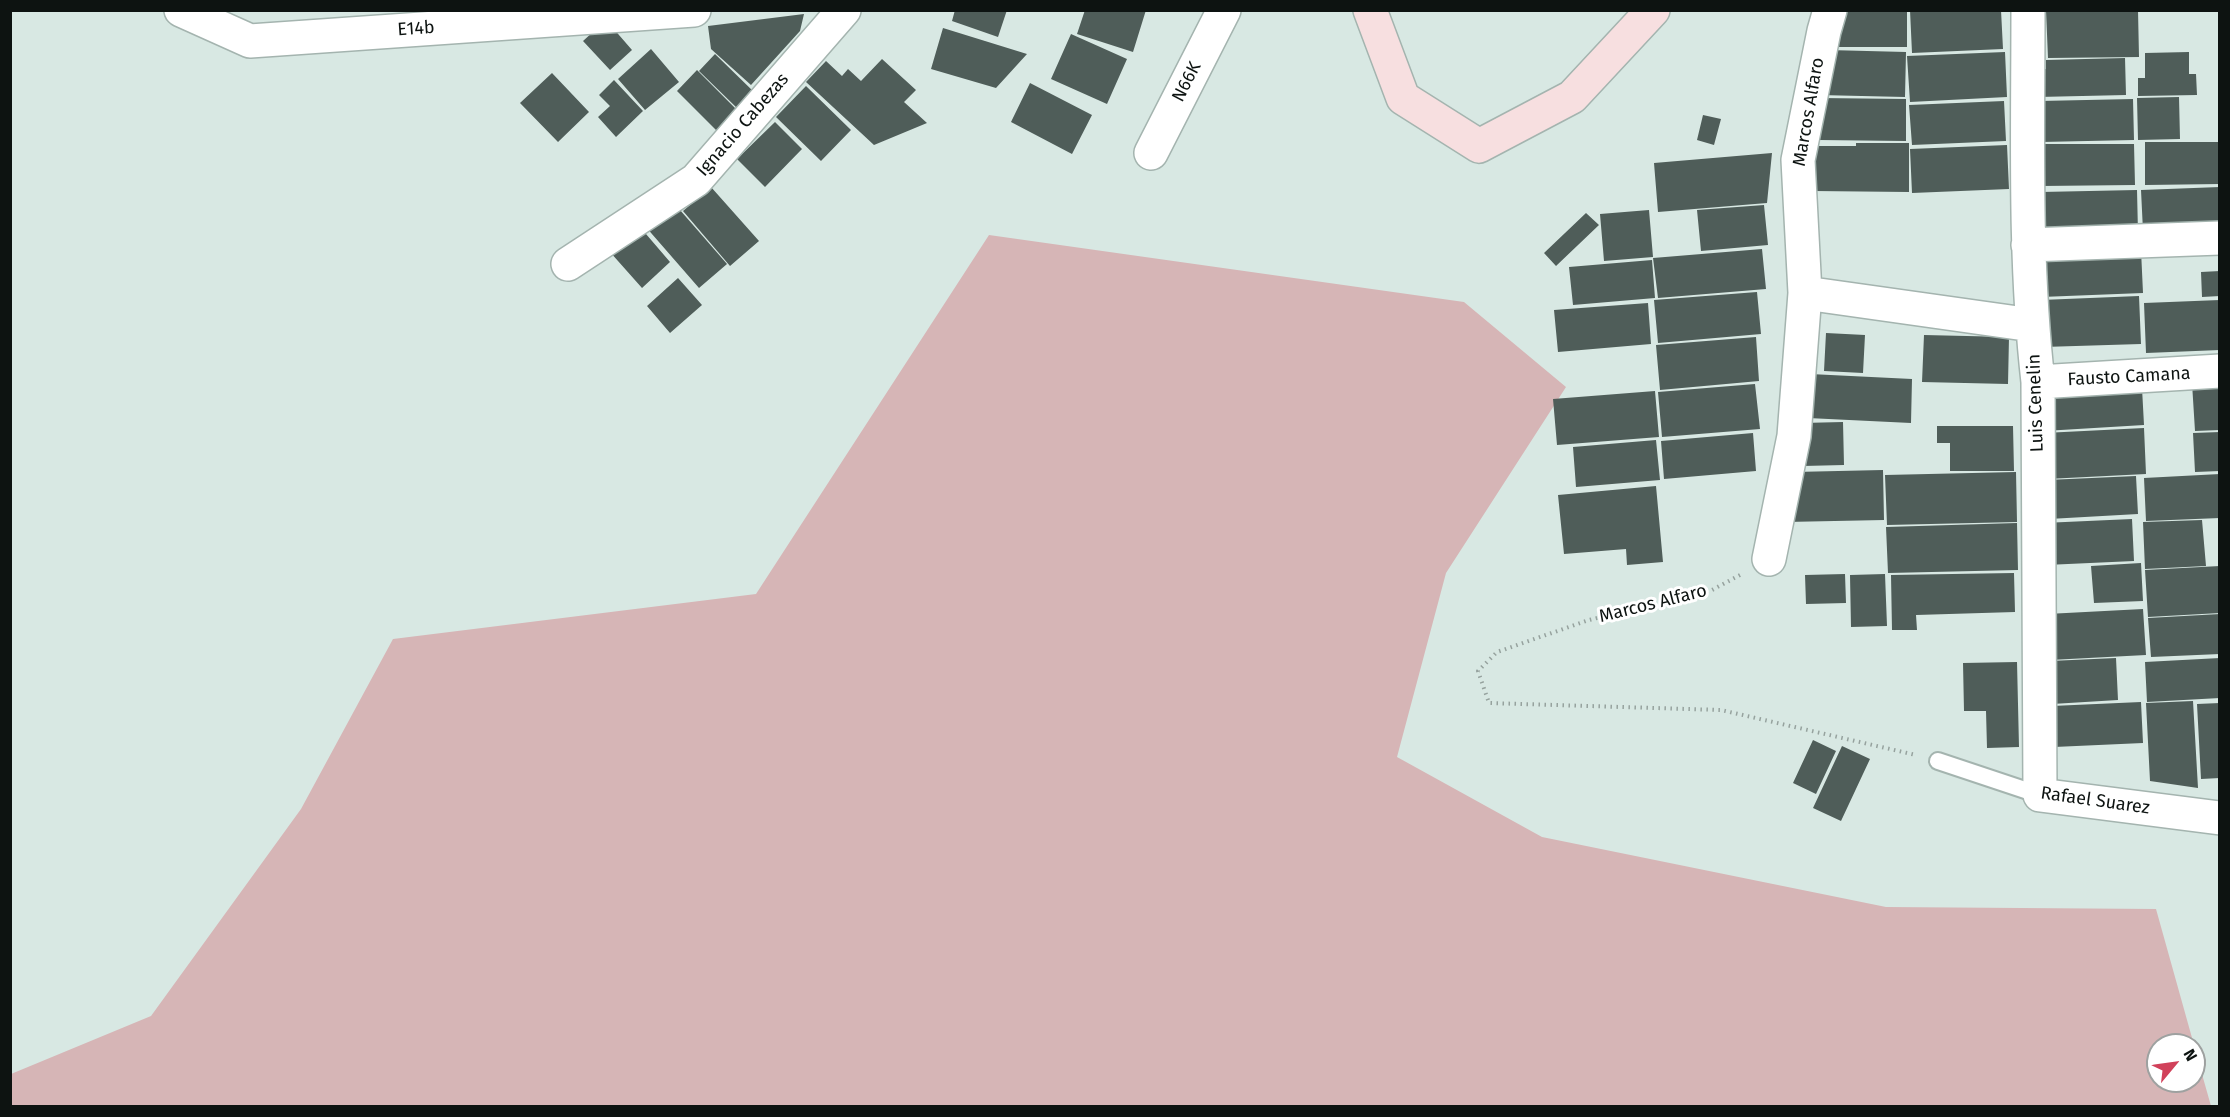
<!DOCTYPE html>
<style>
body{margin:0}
#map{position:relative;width:2230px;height:1117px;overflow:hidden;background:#d8e8e3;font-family:"Fira Sans",sans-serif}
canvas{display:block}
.frame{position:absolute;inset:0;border:12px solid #0d1311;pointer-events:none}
.north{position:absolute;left:2146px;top:1033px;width:60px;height:60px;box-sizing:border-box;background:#fff;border:2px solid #9ea1a0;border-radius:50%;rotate:61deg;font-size:16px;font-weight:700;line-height:24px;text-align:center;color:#0d1311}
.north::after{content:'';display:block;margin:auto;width:21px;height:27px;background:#d1415a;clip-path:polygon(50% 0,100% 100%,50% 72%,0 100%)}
</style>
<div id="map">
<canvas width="2230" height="1117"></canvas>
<div class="frame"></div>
<div class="north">N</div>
</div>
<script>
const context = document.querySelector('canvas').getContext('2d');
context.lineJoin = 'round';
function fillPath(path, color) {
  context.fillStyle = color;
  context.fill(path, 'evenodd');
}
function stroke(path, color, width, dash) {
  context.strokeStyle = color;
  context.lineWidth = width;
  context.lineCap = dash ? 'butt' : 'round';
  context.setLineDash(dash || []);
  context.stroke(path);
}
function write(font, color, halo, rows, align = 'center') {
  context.font = font + ' "Fira Sans",sans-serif';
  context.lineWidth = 6;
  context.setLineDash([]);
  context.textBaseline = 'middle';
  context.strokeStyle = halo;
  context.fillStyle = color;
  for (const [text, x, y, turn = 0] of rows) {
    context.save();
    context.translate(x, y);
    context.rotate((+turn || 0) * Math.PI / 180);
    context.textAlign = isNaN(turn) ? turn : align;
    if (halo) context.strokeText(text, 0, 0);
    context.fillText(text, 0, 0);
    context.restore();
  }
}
fillPath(new Path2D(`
 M989 235 1464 302 1566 387 1446 573 1397 757 1542 837 1886 907 2156 909 2194 1045H2158V1081H2194V1046L2211 1106H11V1074L151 1016 301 809 393 639 756 594Z`), '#d6b5b6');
fillPath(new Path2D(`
 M955 10H1007L998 37 952 21Z
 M1085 10H1146L1133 52 1077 34Z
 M1841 10H1907V47H1829Z
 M1910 10H2001L2003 49 1912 53Z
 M2046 10H2138L2139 57 2048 58Z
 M804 14 800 31 751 85 711 49 708 26Z
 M606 20 632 50 610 70 583 41Z
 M943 28 1027 54 996 88 931 69Z
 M1071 34 1127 59 1107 104 1051 79Z
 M651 49 679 82 645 110 618 79Z
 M1828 50 1906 52 1905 97 1819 95Z
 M2005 52 2007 97 1910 102 1907 56Z
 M2189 52V74H2196L2197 95 2138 96V78H2145V53Z
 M715 54 755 93 739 110 699 71Z
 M2125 58 2126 95 2038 97V69H2046V60Z
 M882 59 916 90 904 102 927 123 874 145 806 82 826 61 842 76 848 69 861 81Z
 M697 70 738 111 717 131 677 91Z
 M552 73 589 112 558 142 520 103Z
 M614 80 643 111 616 137 598 117 610 106 599 95Z
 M1030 83 1092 115 1072 154 1011 122Z
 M806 86 851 130 821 161 776 117Z
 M2179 97 2180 139 2138 140 2137 98Z
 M1819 98 1906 99V141L1819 140Z
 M2133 99 2134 140 2041 142 2040 101Z
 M2004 101 2006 141 1912 145 1909 105Z
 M1703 115 1721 119 1714 145 1697 140Z
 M775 122 802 149 765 187 737 159Z
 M2145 142H2220V184L2145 185Z
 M1856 143H1909V192L1813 191 1814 146H1856Z
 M2040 144H2134L2135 185 2041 186Z
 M2007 145 2009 189 1912 193 1910 149Z
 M1772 153 1767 203 1658 212 1654 163Z
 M711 187 759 241 730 266 683 211Z
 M2220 187V228L2143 231 2141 190Z
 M2137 190 2138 233 2041 235V192Z
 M673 202 727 264 699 288 645 226Z
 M1764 205 1768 245 1701 251 1697 210Z
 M1649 210 1653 257 1604 261 1600 214Z
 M1586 213 1599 225 1556 266 1544 253Z
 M640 227 670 262 642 288 610 252Z
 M1762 249 1766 289 1658 298 1653 258Z
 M2141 250 2143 293 2041 297 2039 254Z
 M1652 260 1655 298 1573 305 1569 267Z
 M2220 271V296L2202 297 2201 272Z
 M678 278 702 305 670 333 647 306Z
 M1757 292 1761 334 1658 343 1654 300Z
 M2139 296 2141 344 2043 347 2041 300Z
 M2220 300V350L2146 353 2144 303Z
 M1648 303 1651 344 1558 352 1554 310Z
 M1826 333 1865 335 1863 373 1824 371Z
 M1924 335 2009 337 2008 384 1922 382Z
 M1756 337 1759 381 1660 390 1656 345Z
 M1810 374 1912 379 1911 423 1808 418Z
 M2220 382V430L2195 431 2192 383Z
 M1755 384 1760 429 1662 437 1658 392Z
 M2142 388 2144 425 2044 431 2042 393Z
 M1655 391 1659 437 1557 445 1553 399Z
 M1843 422 1844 465 1803 466 1802 423Z
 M1937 426H2013L2014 471H1950V443H1937Z
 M2144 428 2146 474 2047 479 2044 433Z
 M2220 432V471L2195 472 2193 433Z
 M1753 433 1756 471 1664 479 1661 441Z
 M1656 440 1660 480 1576 487 1573 447Z
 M1883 470 1884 520 1785 522 1794 472Z
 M2016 472 2017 522 1887 525 1885 475Z
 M2220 474V518L2146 521 2144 478Z
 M2136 476 2138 514 2049 519 2047 480Z
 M1656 486 1663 562 1627 565 1626 549 1564 554 1558 495Z
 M2132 519 2134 561 2046 565 2043 523Z
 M2202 520 2206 566 2145 569 2143 522Z
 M2017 523 2018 570 1888 573 1886 527Z
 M2141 563 2143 601 2094 603 2091 566Z
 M2220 566V613L2148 617 2145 570Z
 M2014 573 2015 612 1916 615 1917 630H1892L1891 575Z
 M1845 574 1846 603 1806 604 1805 575Z
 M1885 574 1887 626 1851 627 1850 575Z
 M2143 609 2146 655 2050 660 2047 614Z
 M2220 614V654L2151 657 2148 618Z
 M2116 658 2118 700 2052 704 2050 661Z
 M2220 658V698L2147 702 2145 662Z
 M2017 662 2019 747 1987 748 1986 711H1964L1963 663Z
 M2193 701 2198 788 2150 781 2146 703Z
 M2141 702 2143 743 2054 747 2052 706Z
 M2220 703V778L2201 779 2197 704Z
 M1813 740 1836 751 1816 794 1793 783Z
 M1842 746 1870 759 1841 821 1813 808Z`), '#4f5d59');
const lane = new Path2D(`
 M1938 761 2040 795`);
const street = new Path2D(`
 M181 10 250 41 694 10
 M2028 10C2028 135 2024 258 2038 382L2040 795 2220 818
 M1151 153 1224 10
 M2028 245 2220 238
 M568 264 696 180 844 10
 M1805 293 2032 325
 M2038 382 2220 371
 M1769 559 1794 436 1805 293 1798 160 1824 31 1830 10`);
const secondary = new Path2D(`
 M1370 10 1403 98 1479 146 1572 97 1653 10`);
stroke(lane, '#a4b4af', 20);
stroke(street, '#a4b4af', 36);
stroke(secondary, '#a4b4af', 36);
stroke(new Path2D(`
 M1740 575 1712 590 1589 620 1497 652 1478 671 1489 703 1721 710 1916 755`), '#96a29e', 4, [1.5, 4.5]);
stroke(lane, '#fff', 16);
stroke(street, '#fff', 33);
stroke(secondary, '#f7dfe0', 33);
write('18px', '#0d1311', '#fff', [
 ["E14b",416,29,-4],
 ["N66K",1187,82,-63],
 ["Marcos Alfaro",1809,112,-80],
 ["Ignacio Cabezas",743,125,-49],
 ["Fausto Camana",2129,377,-3],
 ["Luis Cenelin",2036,403,-92],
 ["Marcos Alfaro",1653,604,-14],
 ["Rafael Suarez",2095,801,8]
]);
</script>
